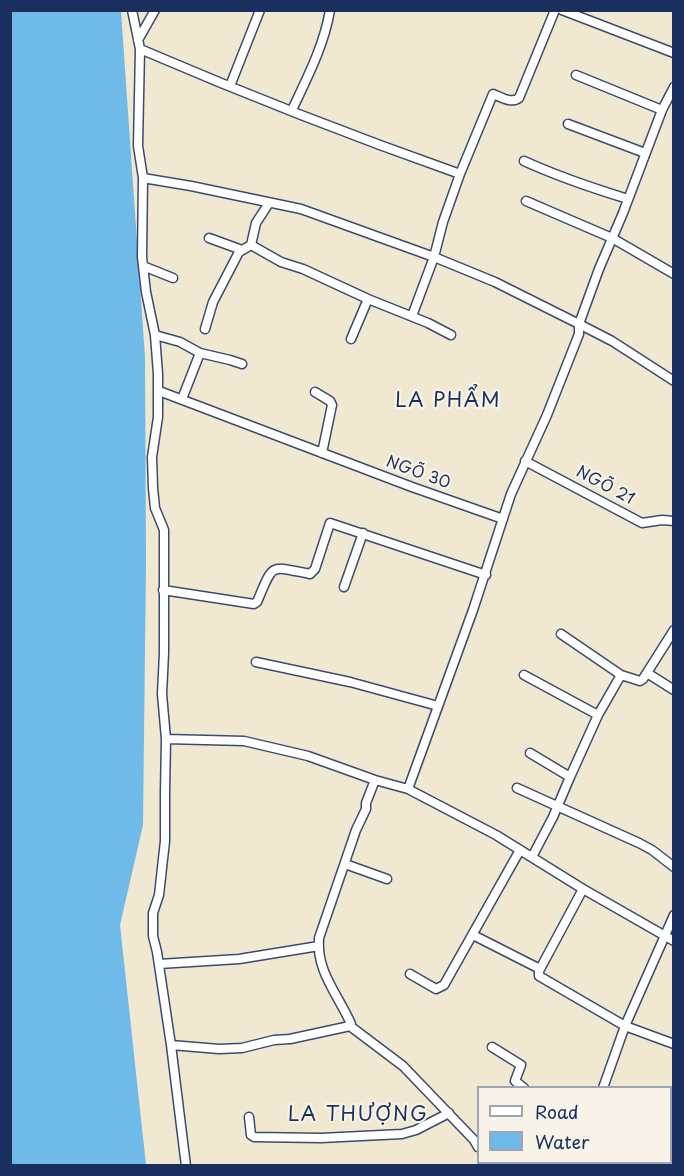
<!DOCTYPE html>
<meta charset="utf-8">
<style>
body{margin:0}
#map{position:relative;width:684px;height:1176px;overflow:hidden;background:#f1e8d1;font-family:"Playpen Sans",sans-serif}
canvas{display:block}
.frame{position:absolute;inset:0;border:12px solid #1b2f5e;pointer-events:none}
.legend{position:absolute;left:477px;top:1086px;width:195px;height:78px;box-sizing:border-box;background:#f7f3e8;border:2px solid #9fa5b1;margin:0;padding:8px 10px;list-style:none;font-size:18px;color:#1b2f5e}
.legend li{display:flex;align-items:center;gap:12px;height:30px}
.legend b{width:30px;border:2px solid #9fa5b1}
</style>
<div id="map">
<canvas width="684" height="1176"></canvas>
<div class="frame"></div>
<ul class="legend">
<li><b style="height:8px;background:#fff"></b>Road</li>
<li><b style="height:16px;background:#70bae9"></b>Water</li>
</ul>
</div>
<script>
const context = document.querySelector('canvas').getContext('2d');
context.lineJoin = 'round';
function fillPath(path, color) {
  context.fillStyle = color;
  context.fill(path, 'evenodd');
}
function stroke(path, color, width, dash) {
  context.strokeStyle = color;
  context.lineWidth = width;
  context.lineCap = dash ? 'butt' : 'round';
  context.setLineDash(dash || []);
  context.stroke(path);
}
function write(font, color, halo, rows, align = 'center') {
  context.font = font + ' "Playpen Sans",sans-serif';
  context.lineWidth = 4.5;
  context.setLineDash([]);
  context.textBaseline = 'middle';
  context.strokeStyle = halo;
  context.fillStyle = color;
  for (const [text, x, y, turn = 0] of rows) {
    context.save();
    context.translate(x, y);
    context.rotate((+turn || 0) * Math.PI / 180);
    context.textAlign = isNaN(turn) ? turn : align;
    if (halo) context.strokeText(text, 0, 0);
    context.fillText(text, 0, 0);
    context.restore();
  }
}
fillPath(new Path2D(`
 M10 11H121L145 357 146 563 143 825 120 925 146 1165H11Z`), '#70bae9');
const street = new Path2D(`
 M132 10 140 49 138 146 143 178 142 257 146 292 155 335 158 374V417L152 457 153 488 155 508 164 530V653L162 694 166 739 165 792V841L159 895 153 913V936L157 952 171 1045 219 1049 242 1048 274 1040 290 1039 350 1026 351 1024C338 994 316 972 319 938L356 830 366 809V803L375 780
 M562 10 674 53
 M138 40 155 10
 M140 49C245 94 352 136 460 174
 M576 75 662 110
 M230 86 260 10
 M292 110C307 78 324 46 330 10
 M568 124 645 153
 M524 161C557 176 592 188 628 199
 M143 178 191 186 301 209 434 257 495 282 579 324 612 341 674 381
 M526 201 612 238 674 274
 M209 238 242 250
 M251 245 281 262 303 269 368 299 428 323 451 335
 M143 266 173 278
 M412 316 434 257 443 222 460 174 493 94C501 97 511 104 519 98L555 10
 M205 329 213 302 239 252 251 245 256 223 269 203
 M155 335 180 342 200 353 230 360 242 364
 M351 339 368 299
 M159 391 412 487 503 519
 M315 392 330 401 332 405 322 453
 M182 399 200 353
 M525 461 642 523 662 520 674 521
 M344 587 363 533
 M163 590 254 604 257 602C274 562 269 566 310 574L315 569 330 523 486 575
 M561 634 621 675
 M256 662 350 682 438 706
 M647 673 674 690
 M524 675 598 715
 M166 739 244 741 308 756 375 780 408 789 496 835 583 889 674 941
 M530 753 570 777
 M517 788 639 843 652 850 674 867
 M408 789 473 610 511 494 547 415 579 334V324L599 269 623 213 662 110 674 87
 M532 857 553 817 570 777 598 715 621 675 640 681 643 679 674 630
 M345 864 387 879
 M583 889 539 971V976L625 1026 674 1044
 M473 935 540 969
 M159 964 239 959 319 946
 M410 974 436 989 444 985 520 850
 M350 1026 403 1066 474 1140 478 1147
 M171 1045 186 1166
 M492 1047 521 1065 515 1081 524 1088
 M603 1088 625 1026 674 915
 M249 1117 251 1135 254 1137 321 1138 402 1134 416 1130 449 1113
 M488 1162 490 1166
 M575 1166V1162
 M615 1166 616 1162
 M670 1166 674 1149`);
stroke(street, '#3b4b6f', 11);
stroke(street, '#fff', 8);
write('16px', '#1b2f5e', '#f7f3e8', [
 ["NGÕ 30",418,473,20],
 ["NGÕ 21",605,486,28]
]);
context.letterSpacing = '1.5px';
write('20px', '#1b2f5e', '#f7f3e8', [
 ["LA PHẨM",448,401],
 ["LA THƯỢNG",358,1115]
]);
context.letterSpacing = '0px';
</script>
